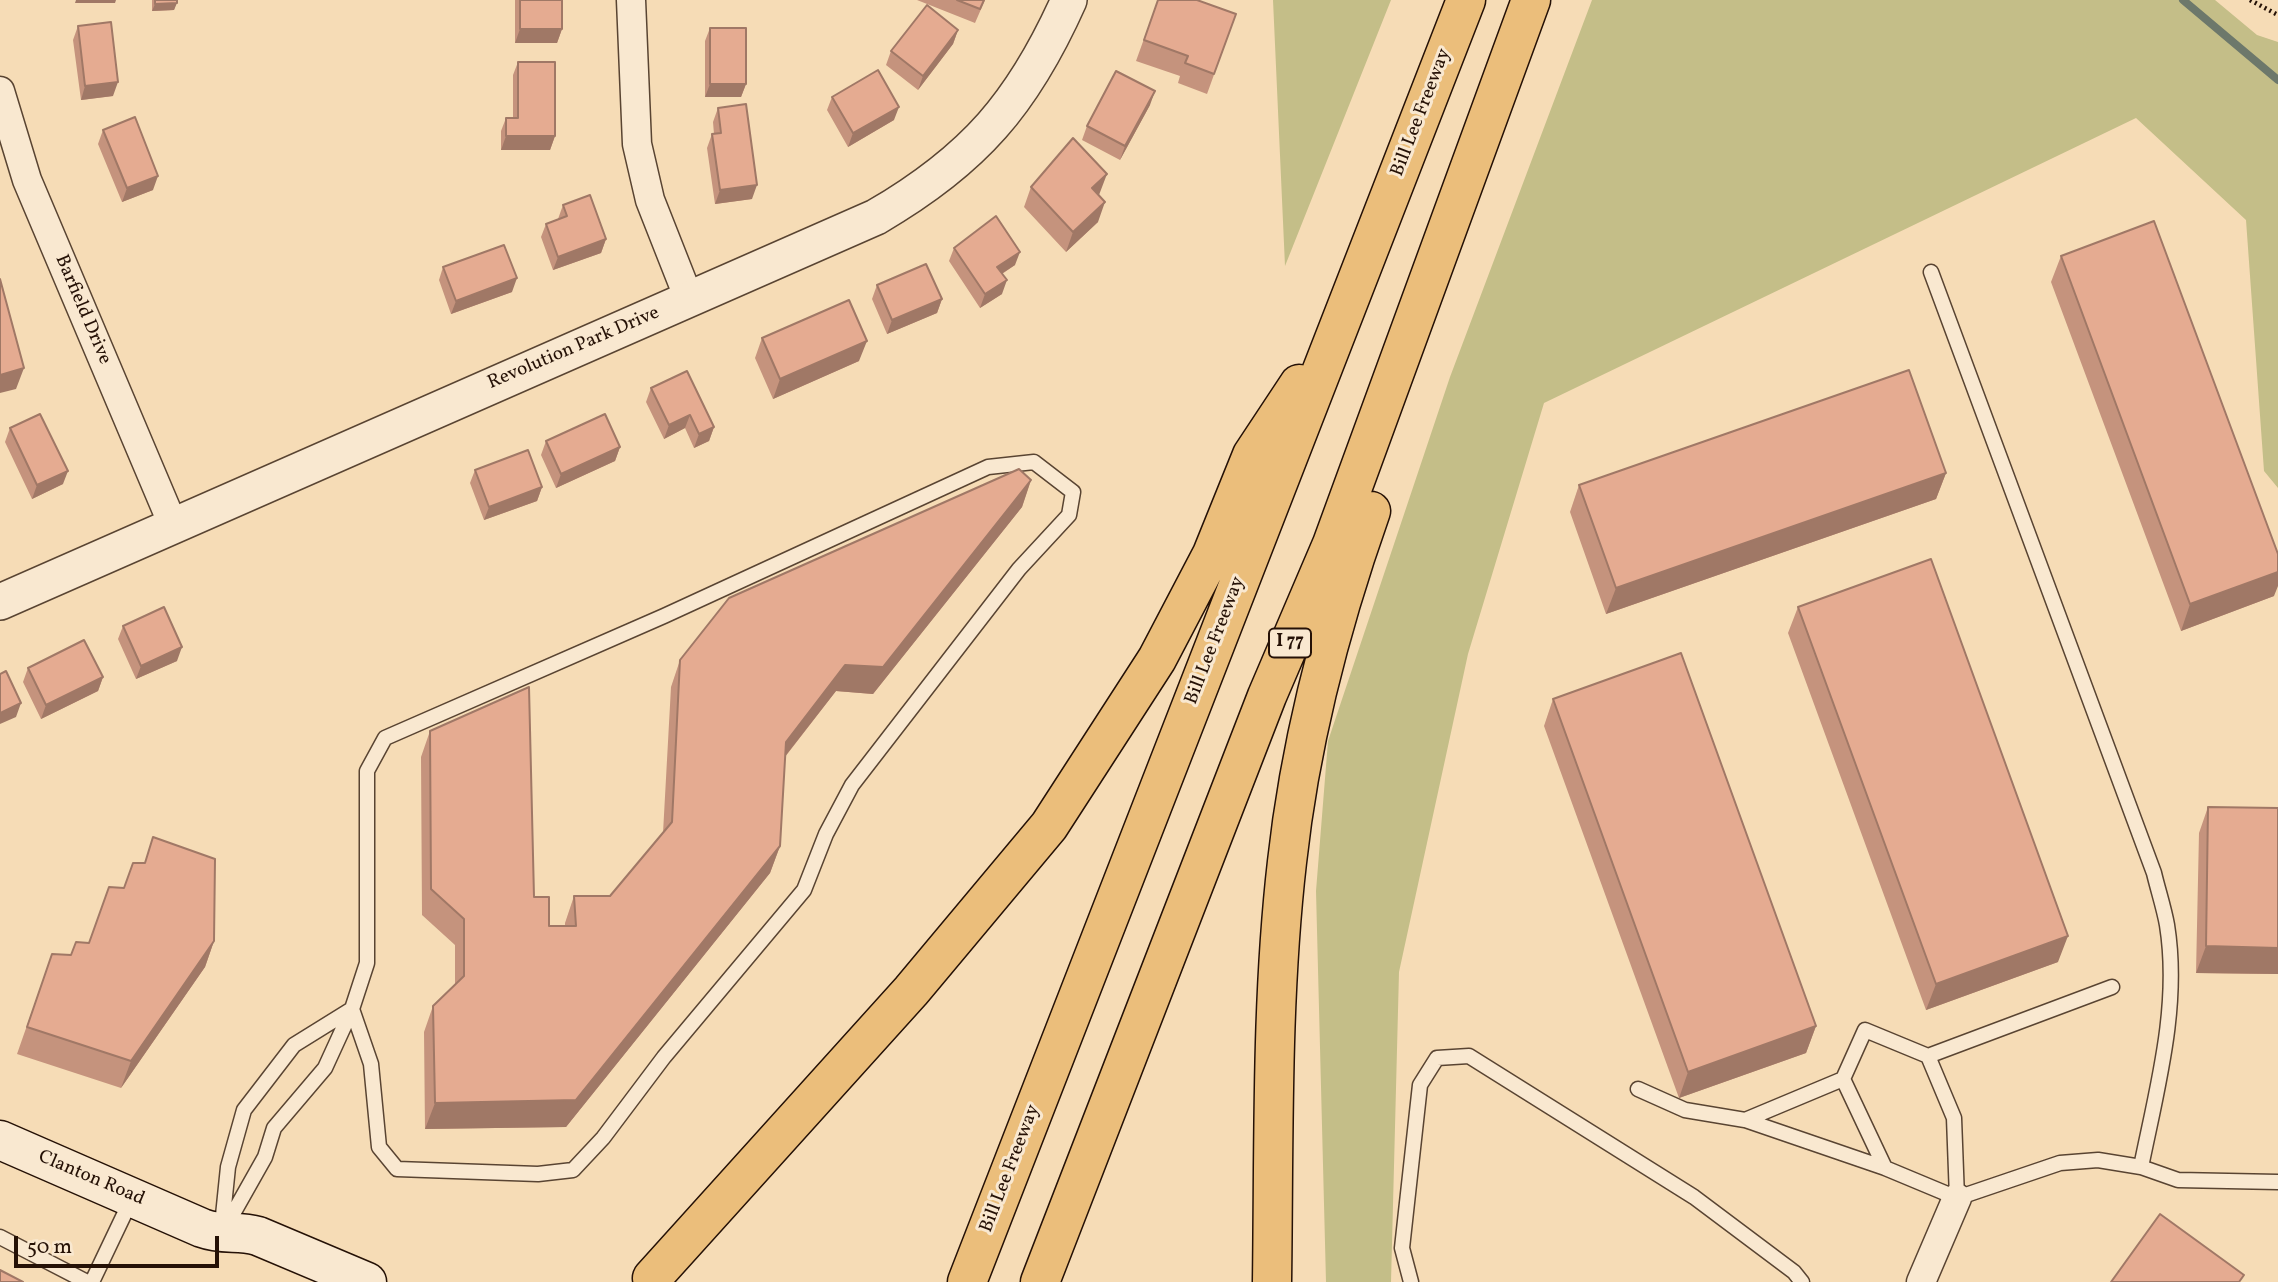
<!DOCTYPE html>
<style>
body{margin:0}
#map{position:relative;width:2278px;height:1282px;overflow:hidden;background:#f6dcb6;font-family:Vollkorn,serif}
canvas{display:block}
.scale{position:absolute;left:14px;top:1236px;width:205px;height:32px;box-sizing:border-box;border:4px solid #251106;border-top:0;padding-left:9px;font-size:21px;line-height:24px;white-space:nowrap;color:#251106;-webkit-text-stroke:5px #f9e8d0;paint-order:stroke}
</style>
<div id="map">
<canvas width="2278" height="1282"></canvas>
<div class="scale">50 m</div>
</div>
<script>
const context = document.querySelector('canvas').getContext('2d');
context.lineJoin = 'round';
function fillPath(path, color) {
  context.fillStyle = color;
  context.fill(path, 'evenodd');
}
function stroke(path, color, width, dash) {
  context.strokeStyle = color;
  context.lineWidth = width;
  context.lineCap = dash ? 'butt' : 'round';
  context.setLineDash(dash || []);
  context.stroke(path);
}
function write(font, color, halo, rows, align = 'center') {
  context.font = font + ' Vollkorn,serif';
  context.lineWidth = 6;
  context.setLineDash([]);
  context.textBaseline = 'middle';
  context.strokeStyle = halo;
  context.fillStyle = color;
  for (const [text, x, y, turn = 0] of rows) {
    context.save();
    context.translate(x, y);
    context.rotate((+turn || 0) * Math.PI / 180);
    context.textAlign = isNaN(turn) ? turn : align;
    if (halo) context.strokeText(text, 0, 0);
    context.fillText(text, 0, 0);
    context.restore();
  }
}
fillPath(new Path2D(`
 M1273 0H1391L1285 266Z
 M1592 0H2215L2257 35 2278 42V488L2264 471 2246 220 2136 118 1544 403 1468 654 1399 972 1391 1282H1326L1316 891 1328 741 1450 377Z`), '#c4be88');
stroke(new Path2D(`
 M2183 0 2278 80`), '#6d786b', 8);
const service = new Path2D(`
 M1931 272 2154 873C2158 890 2164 908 2167 925 2180 1006 2157 1088 2141 1167
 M352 1009 371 1064 379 1147 397 1169 538 1174 573 1170 603 1138 664 1057 804 890 826 834 852 785 1019 569 1069 515 1073 492 1034 462 988 467 664 616 385 738 367 771V963L352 1009 325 1068 274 1128 265 1157 221 1235 228 1167 244 1110 294 1045 352 1009
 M1638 1089 1685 1110 1745 1120 1885 1168 1957 1198 1954 1118 1928 1056 2112 987
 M1745 1120 1843 1079
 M1885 1168 1843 1079 1865 1030 1928 1056
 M1957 1198 2060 1163 2098 1160 2141 1167 2178 1180 2278 1182
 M0 1237 87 1282
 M92 1282 132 1198
 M1411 1282 1402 1248 1420 1085 1437 1058 1469 1056 1694 1197 1794 1272 1802 1282`);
const minor = new Path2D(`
 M631 0 637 144 650 200 689 299
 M0 91 27 180 173 525
 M1921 1282 1957 1198`);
const tertiary = new Path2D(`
 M0 602 876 217C974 160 1023 103 1069 0`);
const secondary = new Path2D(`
 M0 1140 202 1228C224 1236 237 1230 258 1236L367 1282`);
const motorway = new Path2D(`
 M652 1278 911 991 1049 826 1157 659 1212 554 1252 455 1299 384
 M967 1282 1466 0
 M1040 1282 1267 696 1332 544 1531 0
 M1272 1282C1274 1142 1271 1001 1287 862 1300 743 1331 624 1371 511`);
stroke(service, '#594432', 17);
stroke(minor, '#594432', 31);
stroke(tertiary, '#594432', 38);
stroke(secondary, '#251106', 41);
stroke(motorway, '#251106', 41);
stroke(new Path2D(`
 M2250 0 2278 15`), '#251106', 4.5, [2, 3.5]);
stroke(service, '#f9e8d0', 14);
stroke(minor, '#f9e8d0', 28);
stroke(tertiary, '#f9e8d0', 35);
stroke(secondary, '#f9e8d0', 38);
stroke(motorway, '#ebbe7b', 38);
fillPath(new Path2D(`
 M152 0H177L174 10 152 11Z
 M515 0H562V29L557 43H515Z
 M917 0H985L975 23Z
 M1158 0 1236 14 1207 94 1178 83 1180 76 1136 61Z
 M78 26 113 96 81 100 73 40Z
 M710 28 746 84 741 97H705V41Z
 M958 30 953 44 918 90 886 65 891 51Z
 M518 62 555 136 550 150H501V131L506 118H513V75Z
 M832 97 894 120 848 147 827 110Z
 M1150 105 1120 160 1082 140 1087 126Z
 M718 108 752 199 715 204 707 148 712 134H714L713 122Z
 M103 130 153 190 122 202 98 144Z
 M1031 187 1099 195 1098 222 1066 252 1024 207Z
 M563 205 606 239 601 253 553 270 541 237 546 224 558 219Z
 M954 248 1015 265 1002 274V294L980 308 949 261Z
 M2061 256 2274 596 2181 631 2051 282Z
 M443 267 512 292 451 314 439 280Z
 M877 285 942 299 937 313 887 334 872 299Z
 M762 338 859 361 773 399 755 358Z
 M651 388 714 427 709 441 694 448 685 428 664 439 646 402Z
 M10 428 63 484 32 499 5 442Z
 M546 441 620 447 615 461 556 488 541 455Z
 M475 470 542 487 537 501 484 520 470 483Z
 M1946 473 1936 499 1606 614 1570 512 1579 485Z
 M1031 480 1022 507 873 694 836 691 785 757 780 846 770 873 566 1127 425 1129 424 1032 433 1006 455 985V945L422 915 421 757 430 731 534 897 549 926H565V923L574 896H610L663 833 671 687 680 660Z
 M1798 607 2058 962 1926 1010 1788 633Z
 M123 626 177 661 136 679 118 639Z
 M28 668 103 677 98 691 41 719 23 682Z
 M1553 699 1816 1026 1806 1053 1679 1098 1544 726Z
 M2208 807 2278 808V974L2196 973 2199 833Z
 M214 941 205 967 121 1088 17 1054 52 954 71 955 89 943Z`), '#c5937d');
fillPath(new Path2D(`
 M76 0H116L115 3H75Z
 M177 3 174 10 152 11 155 4Z
 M520 29H562L557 43H515Z
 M958 30 953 44 918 90 923 76Z
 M118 82 113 96 81 100 85 86Z
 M710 84H746L741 97H705Z
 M1155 91 1150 105 1120 160 1125 146Z
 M899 107 894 120 848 147 853 133Z
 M506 136H555L550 150H501Z
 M1107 174 1099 195 1084 208 1092 188Z
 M158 176 153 190 122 202 127 188Z
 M757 185 752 199 715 204 720 190Z
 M1105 202 1098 222 1066 252 1073 232Z
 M606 239 601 253 553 270 558 257Z
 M1020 252 1015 265 992 280 997 267Z
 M517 278 512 292 451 314 456 301Z
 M1007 280 1002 294 980 308 985 294Z
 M942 299 937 313 887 334 892 320Z
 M867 341 859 361 773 399 780 379Z
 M24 368 16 389 0 393V375Z
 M690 415 685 428 664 439 669 425Z
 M714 427 709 441 694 448 699 434Z
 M620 447 615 461 556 488 561 474Z
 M68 471 63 484 32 499 37 485Z
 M1946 473 1936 499 1606 614 1616 588Z
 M1031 480 1022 507 873 694 836 691 776 768 786 742 845 665Z
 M542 487 537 501 484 520 489 507Z
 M2278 572V586L2274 596 2181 631 2190 604Z
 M182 647 177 661 136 679 141 666Z
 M103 677 98 691 41 719 46 705Z
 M21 703 16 717 0 724V713Z
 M780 846 770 873 566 1127 425 1129 435 1103Z
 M2068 936 2058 962 1926 1010 1936 984Z
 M214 941 205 967 121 1088 131 1061Z
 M2206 946 2278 948V974L2196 973Z
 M1816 1026 1806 1053 1679 1098 1688 1072Z`), '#a07866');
const building = new Path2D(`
 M155 0H177V3L155 4Z
 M520 0H562V29H520Z
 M957 0H984L980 9Z
 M1158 0H1197L1236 14 1214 74 1185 63 1188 56 1144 40Z
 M927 5 958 30 923 76 891 51Z
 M111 22 118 82 85 86 78 26Z
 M710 28H746V84H710Z
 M518 62H555V136H506V118H518Z
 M878 70 899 107 853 133 832 97Z
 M1116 71 1155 91 1125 146 1087 126Z
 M746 104 757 185 720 190 712 134 721 133 718 108Z
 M135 117 158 176 127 188 103 130Z
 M1073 138 1107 174 1092 188 1105 202 1073 232 1031 187Z
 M590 195 606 239 558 257 546 224 567 216 563 205Z
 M996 216 1020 252 997 267 1007 280 985 294 954 248Z
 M2154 221 2278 554V572L2190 604 2061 256Z
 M504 245 517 278 456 301 443 267Z
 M926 264 942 299 892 320 877 285Z
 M0 279 24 368 0 375Z
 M849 300 867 341 780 379 762 338Z
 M1909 370 1946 473 1616 588 1579 485Z
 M687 371 714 427 699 434 690 415 669 425 651 388Z
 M40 414 68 471 37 485 10 428Z
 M605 414 620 447 561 474 546 441Z
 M528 450 542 487 489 507 475 470Z
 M1019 469 1031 480 883 667 845 665 786 742 780 846 576 1100 435 1103 433 1006 464 976V919L431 889 430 731 529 687 534 897H549V926H576L574 896H610L672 822 680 660 729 598Z
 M1931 559 2068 936 1936 984 1798 607Z
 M164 607 182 647 141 666 123 626Z
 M84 640 103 677 46 705 28 668Z
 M1681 653 1816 1026 1688 1072 1553 699Z
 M6 671 21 703 0 713V674Z
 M2208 807 2278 808V948L2206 946Z
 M153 837 215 859 214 941 131 1061 27 1027 52 954 71 955 76 942 89 943 109 887 124 888 133 863H145Z
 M2160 1214 2244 1275 2239 1282H2111Z
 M0 1270 23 1282H0Z`);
fillPath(building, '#e5ab91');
stroke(building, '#a07866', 2);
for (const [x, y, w] of [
 [1290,643,42]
]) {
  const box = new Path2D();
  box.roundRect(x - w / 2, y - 14.5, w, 29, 5);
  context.fillStyle = '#f9e8d0';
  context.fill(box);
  stroke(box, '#251106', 2);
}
write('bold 18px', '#251106', null, [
 ["I 77",1290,643]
]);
write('19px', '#251106', '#f9e8d0', [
 ["Bill Lee Freeway",1422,113,-69],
 ["Barfield Drive",82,310,67],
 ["Revolution Park Drive",574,349,-23],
 ["Bill Lee Freeway",1216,641,-69],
 ["Bill Lee Freeway",1011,1169,-69],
 ["Clanton Road",91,1179,23]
]);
</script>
